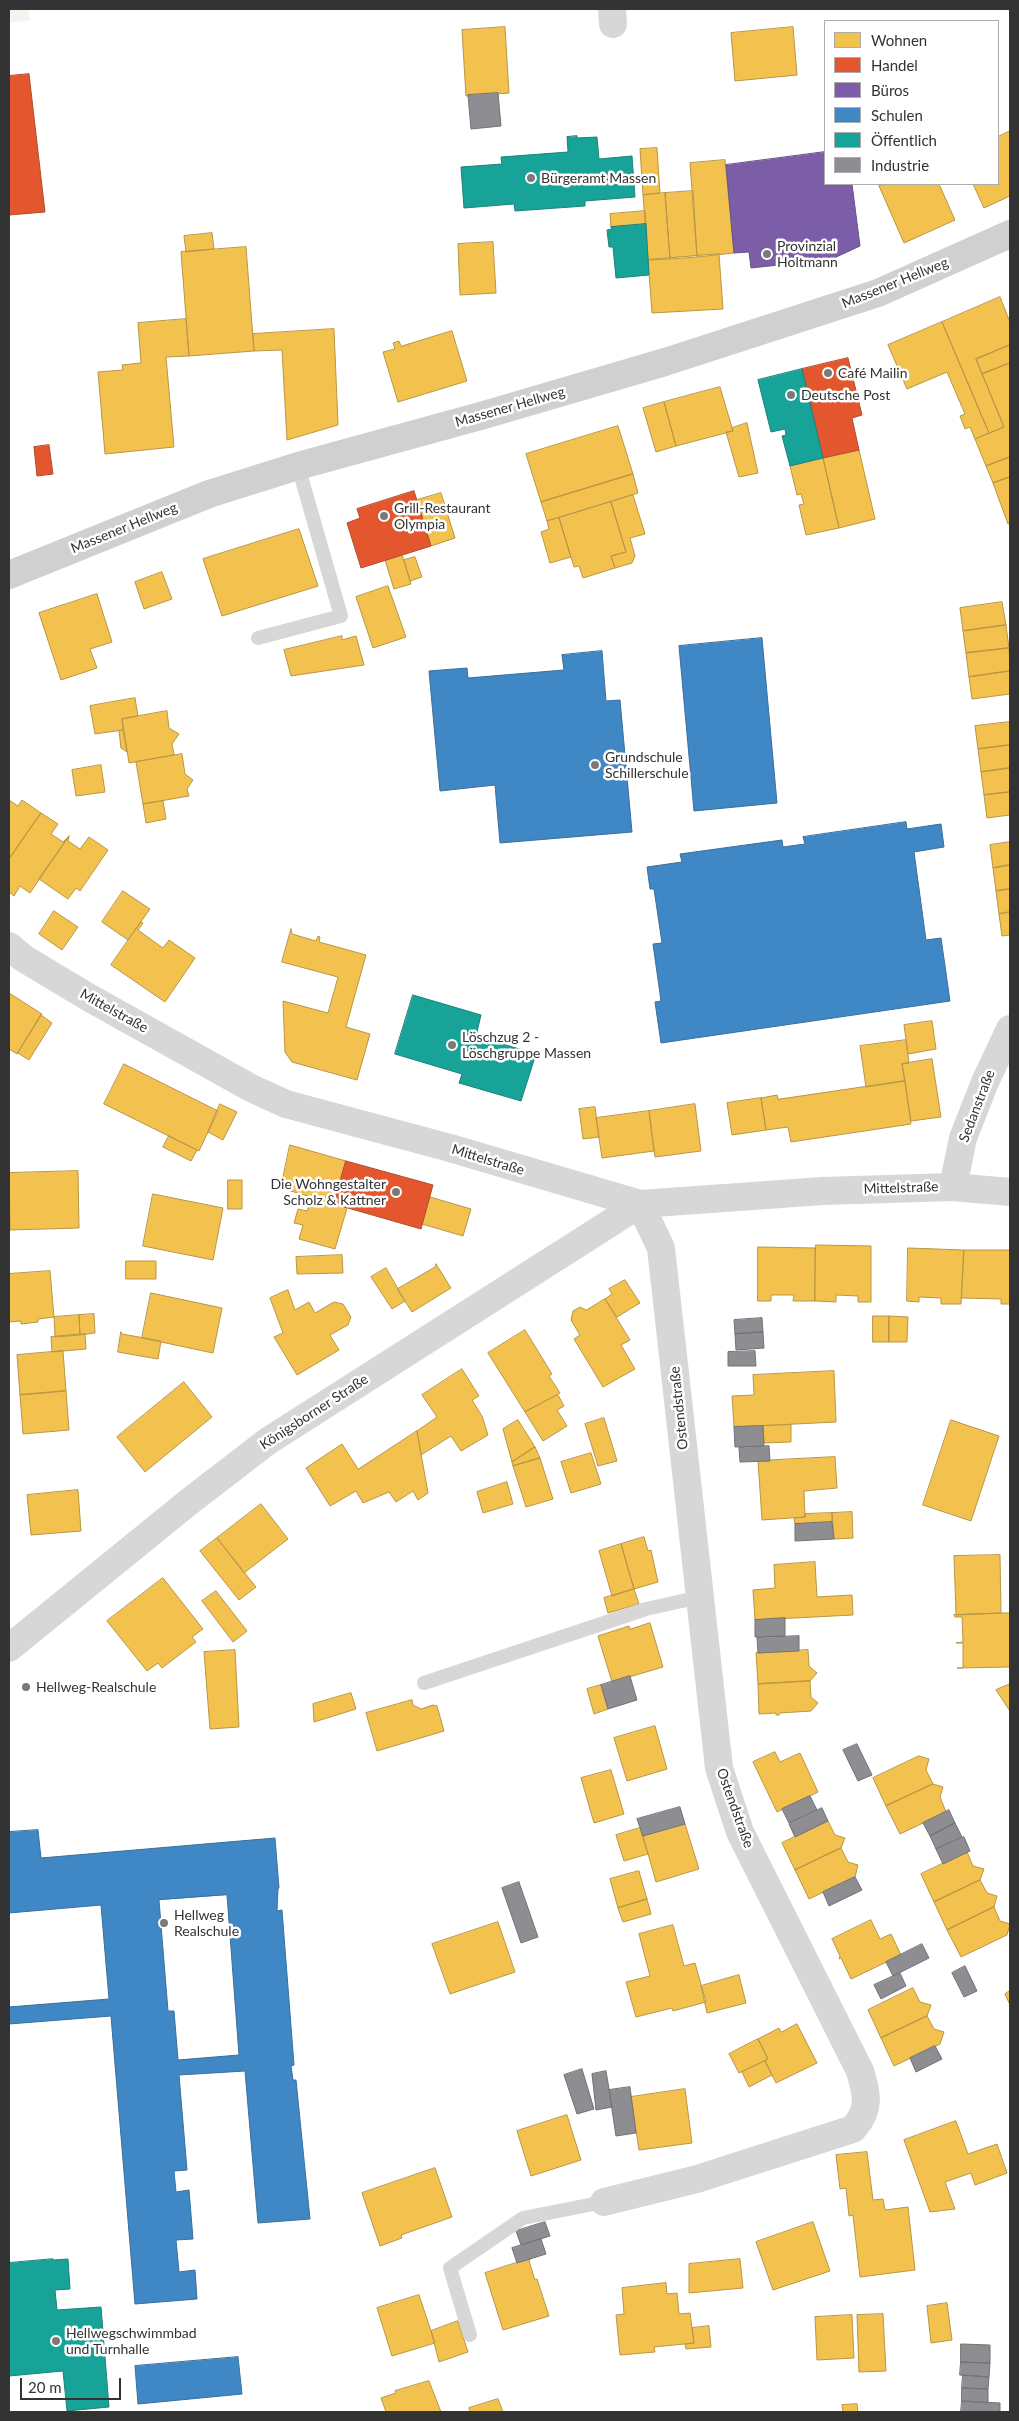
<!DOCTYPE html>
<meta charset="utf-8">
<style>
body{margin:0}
#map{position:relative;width:1019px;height:2421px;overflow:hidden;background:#fff;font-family:Lato,sans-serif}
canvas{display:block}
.frame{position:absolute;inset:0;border:10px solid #333;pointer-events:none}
.legend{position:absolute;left:824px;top:20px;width:175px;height:165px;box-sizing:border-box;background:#fff;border:1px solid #adadad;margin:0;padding:6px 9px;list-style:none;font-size:15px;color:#333}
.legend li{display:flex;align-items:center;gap:10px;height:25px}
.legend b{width:25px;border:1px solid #adadad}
.scale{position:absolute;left:20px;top:2378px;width:101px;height:22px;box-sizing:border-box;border:2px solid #333;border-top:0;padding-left:6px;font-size:15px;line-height:18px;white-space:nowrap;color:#333;-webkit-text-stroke:4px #fff;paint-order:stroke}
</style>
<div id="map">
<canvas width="1019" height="2421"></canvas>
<div class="frame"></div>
<ul class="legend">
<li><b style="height:14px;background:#f2c14e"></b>Wohnen</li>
<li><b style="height:14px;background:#e4572e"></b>Handel</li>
<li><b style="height:14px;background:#7b5ea7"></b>Büros</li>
<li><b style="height:14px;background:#3f88c5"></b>Schulen</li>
<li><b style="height:14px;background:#17a398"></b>Öffentlich</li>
<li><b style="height:14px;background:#8d8d92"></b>Industrie</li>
</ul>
<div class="scale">20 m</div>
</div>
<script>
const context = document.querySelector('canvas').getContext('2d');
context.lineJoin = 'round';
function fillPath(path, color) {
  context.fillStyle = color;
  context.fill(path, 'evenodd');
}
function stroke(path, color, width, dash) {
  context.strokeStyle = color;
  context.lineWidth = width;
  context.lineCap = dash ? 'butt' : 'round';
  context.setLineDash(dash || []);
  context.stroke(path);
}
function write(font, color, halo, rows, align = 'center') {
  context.font = font + ' Lato,sans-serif';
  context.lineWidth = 5;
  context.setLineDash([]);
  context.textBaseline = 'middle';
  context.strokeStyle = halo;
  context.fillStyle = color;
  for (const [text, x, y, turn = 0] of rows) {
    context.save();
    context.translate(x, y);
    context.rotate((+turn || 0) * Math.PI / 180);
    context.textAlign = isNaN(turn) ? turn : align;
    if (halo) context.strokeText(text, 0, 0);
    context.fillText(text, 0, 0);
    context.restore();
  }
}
fillPath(new Path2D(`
 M9 9H28L30 20 9 23Z`), '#f1f5ed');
const homes = new Path2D(`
 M505 27 509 93 466 96 462 30Z
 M793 27 797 75 735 81 731 33Z
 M1010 131V196L984 208 973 184H998V137Z
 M657 148 660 193 643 195 640 149Z
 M725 160 734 253 697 257 690 163Z
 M885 184H939L955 220 904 243 879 186Z
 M693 191 697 257 670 259 665 193Z
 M665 193 670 259 648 260 643 195Z
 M645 211 646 224 611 227 610 214Z
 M212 233 214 249 186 252 184 236Z
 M493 242 496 293 460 295 458 244Z
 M246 247 254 351 189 356 181 252Z
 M719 254 723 309 652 313 648 260Z
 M1000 297 1010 322V345L976 359 1004 427 989 433 942 322Z
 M186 319 189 356 166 357 174 447 105 454 98 372 123 370 122 365 141 363 138 323Z
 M942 322 989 433 975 439 970 427 965 429 960 416 965 414 947 372 907 389 888 345Z
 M334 329 338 425 287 440 282 350 254 351 253 334Z
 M452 331 467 381 398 402 383 352 395 349 393 343 399 341 401 346Z
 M1010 345V363L982 374 976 359Z
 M1010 363V457L986 466 975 439 1004 427 982 374Z
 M720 387 733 431 676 446 664 402Z
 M664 402 676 446 656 452 643 408Z
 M747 423 758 473 739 477 726 432 733 431 732 428Z
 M618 426 633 474 541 502 526 454Z
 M859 450 875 519 839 528 823 458Z
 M1010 457V477L993 483 986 466Z
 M823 458 839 528 806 535 799 505 804 504 801 494 797 495 790 466Z
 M633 474 638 493 547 521 541 502Z
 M1010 477V523L1008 524 993 483Z
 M441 493 455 538 431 546 417 500Z
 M633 495 645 534 630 538 635 556 632 563 615 568 611 556 626 552 611 502Z
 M611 502 626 552 611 556 615 568 583 578 579 566 574 567 559 518Z
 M559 518 571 557 550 563 541 532 549 529 547 521Z
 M299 529 318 586 222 616 203 559Z
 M402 555 411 584 394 589 385 560Z
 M415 557 422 577 410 581 404 560Z
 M162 572 172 599 144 609 135 582Z
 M388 586 406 637 373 648 356 597Z
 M97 594 112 642 90 649 97 668 61 680 39 613Z
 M1002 602 1006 625 963 631 960 608Z
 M1006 625 1009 648 966 653 963 631Z
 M342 636V640L356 636 364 665 291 676 284 650Z
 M1009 648 1010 671 969 677 966 653Z
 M1010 671V694L972 699 969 677Z
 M135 698 138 716 122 719 123 730 95 734 90 706Z
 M167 711 169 728 179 734 172 744 174 755 129 763 122 719Z
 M1010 722V745L978 749 975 726Z
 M123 730 127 752 121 748 119 731Z
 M1010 745V768L981 772 978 749Z
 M182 754 185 774 193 780 187 789 189 796 143 804 136 762Z
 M101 765 105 792 76 796 72 770Z
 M1010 768V792L984 795 981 772Z
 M1010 792V815L987 818 984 795Z
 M9 800 18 806 22 800 41 813 9 859Z
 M163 801 166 819 146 823 143 804Z
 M41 813 58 824 51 834 63 842 69 836 30 893 20 886 14 896 9 892V859Z
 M69 836 68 841 80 849 89 837 108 850 80 891 76 888 68 899 39 879Z
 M1010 842V865L993 868 990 845Z
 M1010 865V889L996 891 993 868Z
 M1010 889V912L999 914 996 891Z
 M123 891 150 909 128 940 102 922Z
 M54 911 78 927 62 950 39 934Z
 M1010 912V935L1002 936 999 914Z
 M141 922 143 923 138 930 163 948 169 940 195 958 165 1002 111 965Z
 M291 929 292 934 316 941 318 936 320 937 319 942 366 955 346 1027 370 1034 357 1080 292 1062 285 1052 283 1001 328 1013 338 977 282 962Z
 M9 993 42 1014 17 1054 9 1049Z
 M41 1015 52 1023 29 1060 18 1053Z
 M932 1021 936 1049 908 1054 904 1025Z
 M906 1040 909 1063 902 1064 905 1081 866 1087 860 1046Z
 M932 1059 941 1117 911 1121 902 1064Z
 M124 1064 218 1111 199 1151 104 1104Z
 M905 1081 911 1124 791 1142 788 1127 766 1130 761 1098 777 1095 778 1099Z
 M761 1098 766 1130 732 1135 727 1103Z
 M220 1104 237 1112 223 1140 208 1132Z
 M695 1104 701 1151 655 1157 649 1111Z
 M595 1107 599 1137 583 1139 579 1109Z
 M649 1111 654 1151 602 1158 596 1118Z
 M169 1136 197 1150 191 1161 163 1147Z
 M290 1145 346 1161 334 1204 281 1188Z
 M78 1171 79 1228 10 1230 9 1173Z
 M228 1180H242V1209H228Z
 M153 1194 223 1208 213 1260 143 1246Z
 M311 1197 347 1208 335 1249 299 1239 303 1225 294 1223 298 1209 307 1211Z
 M430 1197 471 1209 463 1236 422 1224Z
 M816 1245 871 1246V1302H858V1296L836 1295V1302L815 1301Z
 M758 1247 815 1248V1301H793L794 1295H771V1301H758Z
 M908 1248 964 1250 961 1304H941V1298L919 1297V1302L907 1301Z
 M964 1250H1010V1304H1001V1299L962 1298Z
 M342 1255 343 1273 297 1274 296 1257Z
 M126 1261H156V1279H126Z
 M436 1264 451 1288 412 1312 397 1289 435 1267Z
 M386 1268 405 1301 392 1309 371 1277Z
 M50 1271 54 1317 38 1319V1322L21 1324V1321L9 1322V1274Z
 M625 1280 640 1303 617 1317 605 1299 612 1294 609 1289Z
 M288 1290 295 1310 309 1302 315 1313 334 1302 343 1304 351 1317 348 1325 330 1335 339 1350 297 1375 274 1337 283 1333 270 1298Z
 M151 1293 222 1308 213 1353 142 1338Z
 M605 1299 630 1340 621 1345 635 1369 603 1387 574 1339 580 1335 571 1320 573 1311 580 1307 586 1310Z
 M94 1314 95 1333 80 1335 79 1315Z
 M79 1315 80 1335 55 1337 54 1317Z
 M873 1316H889V1342H873Z
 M889 1316 908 1317 907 1342H889Z
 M525 1330 552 1374 549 1376 560 1393 525 1412 488 1353Z
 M121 1332 122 1334 161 1341 158 1359 118 1352Z
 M85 1334 86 1349 52 1352 51 1337Z
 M63 1351 66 1391 20 1395 17 1355Z
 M462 1369 479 1396 472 1400 482 1416 488 1435 461 1451 451 1436 421 1455 417 1431 437 1417 422 1395Z
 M834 1371 836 1422 734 1427 732 1396 754 1395 753 1375Z
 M184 1382 212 1417 145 1472 117 1437Z
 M66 1391 69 1430 23 1434 20 1395Z
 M558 1395 564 1406 557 1410 567 1426 543 1441 525 1412Z
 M604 1418 617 1461 598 1466 585 1424Z
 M518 1420 535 1447 512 1462 503 1429Z
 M951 1420 999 1436 971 1521 923 1505Z
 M791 1425V1442L764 1443 763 1426Z
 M417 1431 428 1493 418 1500 413 1491 396 1502 389 1492 363 1503 356 1491 330 1506 306 1468 342 1444 358 1469Z
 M535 1447 540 1458 513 1466 512 1462Z
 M591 1453 601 1484 571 1493 561 1462Z
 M835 1457 837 1488 804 1491 805 1517 762 1520 758 1461Z
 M540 1458 553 1499 526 1507 513 1466Z
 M507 1482 513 1504 483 1513 477 1492Z
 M78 1490 81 1531 31 1535 27 1495Z
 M261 1504 288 1539 244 1573 217 1538Z
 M852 1512 853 1538 834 1539 832 1513Z
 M832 1513V1522L795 1524 794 1518 805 1517V1514Z
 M644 1537 648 1551 651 1550 658 1582 634 1589 621 1544Z
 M217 1538 256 1587 239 1600 200 1551Z
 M621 1544 634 1589 612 1596 599 1551Z
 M1000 1555 1001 1613 956 1615 954 1556Z
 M815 1562 817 1597 852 1595 853 1615 755 1620 753 1590 775 1588 774 1565Z
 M163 1578 203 1629 192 1637 196 1642 162 1668 158 1663 147 1671 107 1621Z
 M634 1589 639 1604 608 1613 604 1598Z
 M216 1591 247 1631 233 1642 202 1601Z
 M1001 1613H1010V1667L957 1668H963V1643H956L963 1642 962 1617H955L954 1615Z
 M650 1623 663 1667 612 1682 598 1636 629 1626 630 1629Z
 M235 1650 239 1727 210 1729 204 1652Z
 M808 1650 809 1666 817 1673 810 1681 758 1684 756 1653Z
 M810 1681 811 1697 818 1703 811 1711 780 1713 779 1715H776V1713L759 1714 758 1684Z
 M1010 1684V1711L996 1690Z
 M601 1685 608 1709 594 1714 587 1689Z
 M351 1693 356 1709 314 1722 313 1704Z
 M412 1700 413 1705 421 1709 433 1705 437 1706 444 1731 377 1751 366 1713Z
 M655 1726 667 1769 627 1781 614 1738Z
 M775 1752 780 1762 800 1753 818 1792 777 1812 753 1762Z
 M919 1756 929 1759 926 1770 933 1784 886 1806 873 1778Z
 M611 1770 624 1814 594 1823 581 1778Z
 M933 1784 943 1787 940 1797 946 1812 900 1834 886 1806Z
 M828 1821 835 1835 845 1838 841 1848 795 1870 782 1843Z
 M685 1824 699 1869 656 1882 643 1836Z
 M640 1828 648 1854 624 1861 616 1835Z
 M841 1848 848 1862 858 1865 855 1877 809 1899 795 1870Z
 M967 1852 973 1866 984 1869 980 1880 934 1902 921 1874Z
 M639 1871 647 1899 618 1908 610 1879Z
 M980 1880 987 1893 997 1896 994 1907 947 1930 934 1902Z
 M647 1899 651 1914 623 1922 618 1908Z
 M994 1907 1000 1921 1010 1924 1007 1935 961 1957 947 1930Z
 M871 1920 880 1939 891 1934 901 1955 851 1979 841 1958 839 1959 840 1956 832 1939Z
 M498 1922 515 1972 450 1994 432 1944Z
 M673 1925 684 1966 695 1963 706 2002 673 2011 672 2008 636 2017 626 1982 650 1976 639 1934Z
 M739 1975 746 2003 707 2013 701 1986Z
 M913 1988 920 2002 931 2005 927 2016 881 2038 868 2010Z
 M1010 1991V2005L1005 1994Z
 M927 2016 934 2029 944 2032 940 2044 894 2066 881 2038Z
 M797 2024 817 2063 776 2083 765 2061 768 2059 758 2039 779 2028 781 2032Z
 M758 2039 768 2059 739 2073 729 2054Z
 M765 2061 772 2075 749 2087 742 2072Z
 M685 2089 692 2143 639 2150 631 2097Z
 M567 2115 581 2160 531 2176 517 2131Z
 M956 2121 968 2154 997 2144 1007 2173 975 2185 971 2173 945 2182 955 2209 930 2212 904 2140Z
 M867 2152 873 2200 883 2199 885 2210 908 2207 915 2270 860 2277 853 2215 849 2216 846 2188 840 2189 836 2155Z
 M435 2168 452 2217 401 2235 402 2238 380 2246 362 2193Z
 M813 2222 830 2271 773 2290 756 2242Z
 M531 2258 529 2261 535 2280 537 2279 549 2316 503 2330 485 2273Z
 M740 2259 743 2288 689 2293V2264Z
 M666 2283 667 2294 677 2293 679 2314 690 2313 694 2343 654 2347 655 2352 620 2355 616 2315 624 2314 622 2288Z
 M419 2295 435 2343 392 2356 377 2308Z
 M947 2303 952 2340 931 2343 927 2306Z
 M883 2314 886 2371 859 2372 857 2315Z
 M852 2315 854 2358 817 2360 815 2317Z
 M458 2321 468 2352 439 2362 431 2331Z
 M709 2326 711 2347 686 2349 685 2344 694 2343 692 2328Z
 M429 2381 441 2412H386L381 2398 396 2393 395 2391Z
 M498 2399 503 2412H470L469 2408Z
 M857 2404 858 2412H843L842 2405Z`);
fillPath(homes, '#f2c14e');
stroke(homes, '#b99646', 1);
const shops = new Path2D(`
 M29 74 45 212 9 215V76Z
 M848 358 862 415 852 418 859 450 823 458 802 369Z
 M49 445 53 474 37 476 34 447Z
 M414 491 431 546 361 568 347 523 360 518 357 509Z
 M346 1161 433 1185 421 1229 334 1204Z`);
fillPath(shops, '#e4572e');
stroke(shops, '#af4c30', 1);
const offices = new Path2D(`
 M825 152V184H852L860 246 819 265 817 258 805 260 806 262 751 268 749 252 734 253 726 165Z`);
fillPath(offices, '#7b5ea7');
stroke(offices, '#655184', 1);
const schools = new Path2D(`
 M762 638 777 803 694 811 679 646Z
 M602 651 606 701 620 700 632 832 500 843 495 785 440 791 429 671 467 668 468 678 564 670 562 655Z
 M906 822 907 829 941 824 944 847 914 852 926 940 941 938 950 1001 661 1043 655 1002 661 1001 653 944 662 943 654 889H650L647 867 682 862 680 854 782 840 783 847 805 844 803 837Z
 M38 1830 41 1858 275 1838 279 1888 278 1889 277 1911 282 1910 294 2065 291 2066 293 2080H296L310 2219 258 2223 245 2071 179 2075 187 2170 174 2171 176 2192 189 2190 193 2239 176 2240 179 2272 195 2270 197 2299 135 2304 111 2016 9 2024V2007L109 1999 101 1905 9 1913V1832ZM227 1895 239 2055 178 2060 174 2011H168L159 1900Z
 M238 2357 242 2394 138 2404 135 2366Z`);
fillPath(schools, '#3f88c5');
stroke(schools, '#3b6e99', 1);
const public = new Path2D(`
 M577 136V138L597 137 599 159 632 156 635 197 585 201V206L515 211 514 204 464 208 461 167 502 164 501 157 568 152 567 137Z
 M646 224 649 275 616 278 613 247H609L607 230 612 229 611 227Z
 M802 369 823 458 790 466 782 436 786 435 785 429 771 432 758 380Z
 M413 995 481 1015 476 1036 536 1054 521 1101 459 1083 462 1074 395 1054Z
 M53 2259 54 2260 68 2259 70 2289 55 2290 57 2310 101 2307 109 2407 67 2411 63 2371 9 2376V2263Z`);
fillPath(public, '#17a398');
stroke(public, '#1f817a', 1);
const industry = new Path2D(`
 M498 93 501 126 471 129 468 95Z
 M762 1318 763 1332 735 1334 734 1320Z
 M763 1332 764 1348 736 1350 735 1334Z
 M755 1351 756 1366H728V1352Z
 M763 1426 764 1446 735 1447 734 1427Z
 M769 1446 770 1461 740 1462 739 1448Z
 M832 1522 834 1539 795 1541V1524Z
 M785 1618V1636L755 1637V1620Z
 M799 1636V1651L758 1653 757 1638Z
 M630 1676 637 1700 608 1709 601 1685Z
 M857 1744 872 1775 858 1781 843 1750Z
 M810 1796 817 1810 789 1823 782 1809Z
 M680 1807 685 1824 643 1836 637 1819Z
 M822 1808 828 1821 795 1837 789 1824Z
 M949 1810 955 1823 930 1836 923 1823Z
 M955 1823 962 1837 936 1849 930 1836Z
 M964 1837 970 1851 943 1864 936 1849Z
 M855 1877 862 1890 829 1906 823 1892Z
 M519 1882 538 1937 521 1943 502 1888Z
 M922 1944 929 1958 893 1976 886 1962Z
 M965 1966 977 1991 964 1997 952 1973Z
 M900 1973 906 1986 881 1999 874 1985Z
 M935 2046 942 2059 916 2072 910 2058Z
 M582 2069 594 2109 577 2114 564 2075Z
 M606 2071 612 2107 596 2110 592 2074Z
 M630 2087 636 2133 616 2136 609 2090Z
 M545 2222 550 2236 521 2245 516 2231Z
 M541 2239 546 2254 517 2263 512 2248Z
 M961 2344 990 2345V2363L961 2362Z
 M961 2362 990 2363 989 2377 960 2375Z
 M963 2375 989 2377 988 2389 962 2388Z
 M962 2388 988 2389V2403L962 2401Z
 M962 2401 1000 2403V2412H961Z`);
fillPath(industry, '#8d8d92');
stroke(industry, '#727276', 1);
stroke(new Path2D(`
 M258 638 341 616 298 466
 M424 1683 646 1609 700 1597
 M470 2335 450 2268 523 2218 604 2202`), '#d7d7d7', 14);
stroke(new Path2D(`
 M612 9 613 24
 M9 946 23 958 88 997 251 1088 286 1104 450 1148 640 1204 823 1191 953 1187 1010 1192
 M953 1187 963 1138 985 1082 1010 1029
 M9 1648 190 1501 268 1441 640 1204
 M604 2202 697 2179 853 2129C871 2109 867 2095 860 2071L740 1832 719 1768 661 1248 640 1204`), '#d7d7d7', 28);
stroke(new Path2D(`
 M9 575 209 494 298 466 484 415 665 362 878 293 1010 234`), '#d0d0d0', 28);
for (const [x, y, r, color] of [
 [531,178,5,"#7a7a7a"],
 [767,254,5,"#7a7a7a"],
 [828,373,5,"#7a7a7a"],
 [791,395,5,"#7a7a7a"],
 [384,516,5,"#7a7a7a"],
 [595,765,5,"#7a7a7a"],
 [452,1045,5,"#7a7a7a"],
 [396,1192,5,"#7a7a7a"],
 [26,1687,5,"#7a7a7a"],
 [164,1923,5,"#7a7a7a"],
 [56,2341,5,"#7a7a7a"]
]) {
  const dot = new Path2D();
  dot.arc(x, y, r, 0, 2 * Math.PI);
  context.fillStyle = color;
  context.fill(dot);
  stroke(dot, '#fff', 2);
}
write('14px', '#333', '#fff', [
 ["Bürgeramt Massen",541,178],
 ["Provinzial",777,246],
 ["Holtmann",777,262],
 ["Café Mailin",838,373],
 ["Deutsche Post",801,395],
 ["Grill-Restaurant",394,508],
 ["Olympia",394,524],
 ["Grundschule",605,757],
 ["Schillerschule",605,773],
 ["Löschzug 2 -",462,1037],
 ["Löschgruppe Massen",462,1053],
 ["Die Wohngestalter",386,1184,"right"],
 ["Scholz & Kattner",386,1200,"right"],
 ["Hellweg-Realschule",36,1687],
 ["Hellweg",174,1915],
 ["Realschule",174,1931],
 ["Hellwegschwimmbad",66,2333],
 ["und Turnhalle",66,2349]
], 'left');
write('14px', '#333', '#fff', [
 ["Massener Hellweg",895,283,-22],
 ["Massener Hellweg",510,407,-16],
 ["Massener Hellweg",124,528,-22],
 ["Mittelstraße",114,1011,29],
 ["Sedanstraße",977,1106,-69],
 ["Mittelstraße",488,1160,17],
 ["Mittelstraße",901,1188,-2],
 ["Ostendstraße",679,1408,-96],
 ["Königsborner Straße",314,1412,-33],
 ["Ostendstraße",735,1808,70]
]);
</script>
